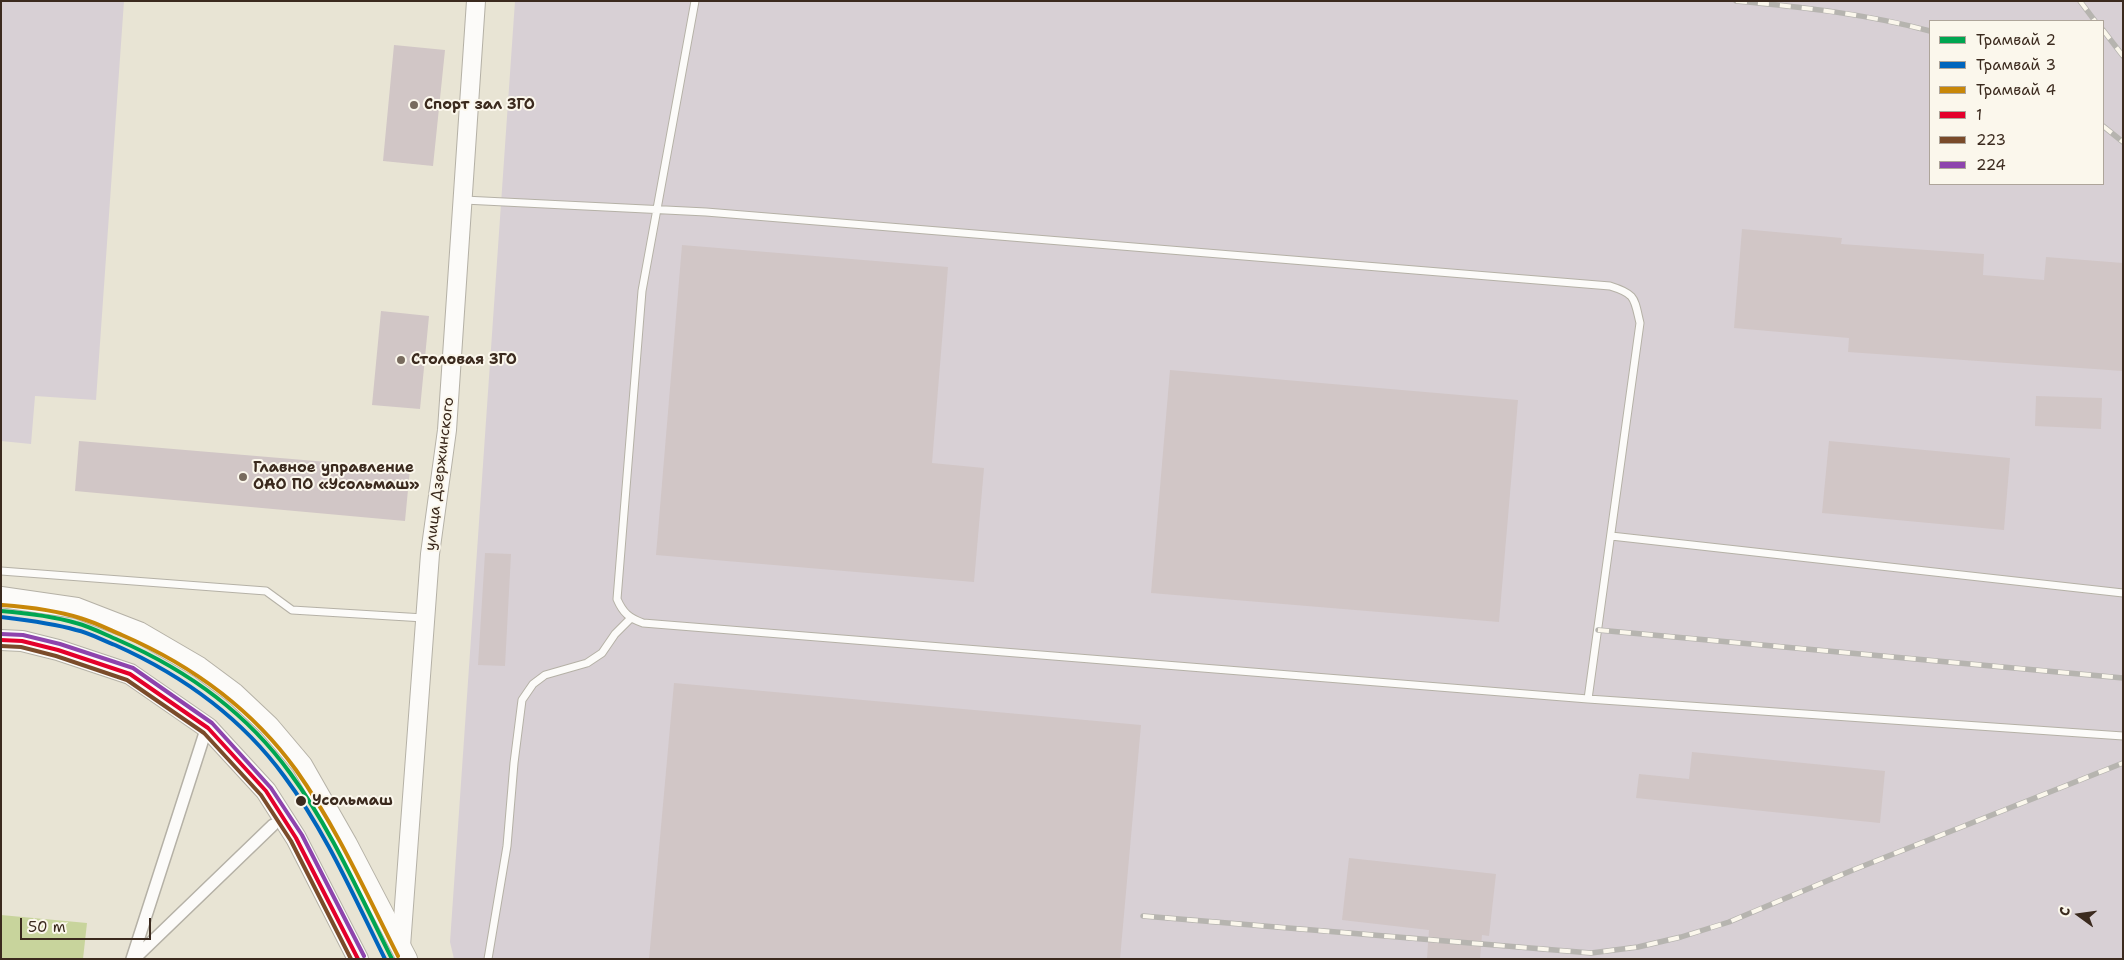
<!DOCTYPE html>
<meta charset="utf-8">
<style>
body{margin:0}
#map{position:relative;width:2124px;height:960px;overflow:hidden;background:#e8e4d4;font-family:"Shantell Sans",sans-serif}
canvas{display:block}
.frame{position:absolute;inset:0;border:2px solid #3b2a1e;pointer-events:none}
.legend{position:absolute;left:1929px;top:20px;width:175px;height:165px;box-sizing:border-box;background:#fbf7ec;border:1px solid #aea59a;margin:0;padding:6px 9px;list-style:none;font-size:15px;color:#3b2a1e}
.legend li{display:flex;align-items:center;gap:10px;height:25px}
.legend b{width:25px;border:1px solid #aea59a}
.north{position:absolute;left:2054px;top:890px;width:50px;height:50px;-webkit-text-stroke:4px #fbf7ec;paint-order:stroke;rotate:284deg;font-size:14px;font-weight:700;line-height:20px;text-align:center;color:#3b2a1e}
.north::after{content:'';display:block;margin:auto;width:18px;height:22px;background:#3b2a1e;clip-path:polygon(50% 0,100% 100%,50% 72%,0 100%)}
.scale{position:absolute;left:20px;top:918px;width:131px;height:22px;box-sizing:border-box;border:2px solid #3b2a1e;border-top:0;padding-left:6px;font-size:15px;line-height:18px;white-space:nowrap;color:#3b2a1e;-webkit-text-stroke:4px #fbf7ec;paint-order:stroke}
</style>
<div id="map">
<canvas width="2124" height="960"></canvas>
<div class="frame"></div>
<ul class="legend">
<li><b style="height:6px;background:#00a651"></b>Трамвай 2</li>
<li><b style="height:6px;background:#0065bd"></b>Трамвай 3</li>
<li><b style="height:6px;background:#c88708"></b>Трамвай 4</li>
<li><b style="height:6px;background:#e4002b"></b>1</li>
<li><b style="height:6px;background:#7a4b2a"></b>223</li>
<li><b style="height:6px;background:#8e44ad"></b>224</li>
</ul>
<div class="north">С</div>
<div class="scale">50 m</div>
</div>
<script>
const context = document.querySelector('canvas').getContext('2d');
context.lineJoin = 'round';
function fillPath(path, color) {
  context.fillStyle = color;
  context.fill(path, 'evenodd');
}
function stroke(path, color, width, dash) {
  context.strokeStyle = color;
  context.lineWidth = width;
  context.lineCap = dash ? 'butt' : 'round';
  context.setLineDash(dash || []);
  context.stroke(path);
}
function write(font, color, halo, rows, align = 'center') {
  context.font = font + ' "Shantell Sans",sans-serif';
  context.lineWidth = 4;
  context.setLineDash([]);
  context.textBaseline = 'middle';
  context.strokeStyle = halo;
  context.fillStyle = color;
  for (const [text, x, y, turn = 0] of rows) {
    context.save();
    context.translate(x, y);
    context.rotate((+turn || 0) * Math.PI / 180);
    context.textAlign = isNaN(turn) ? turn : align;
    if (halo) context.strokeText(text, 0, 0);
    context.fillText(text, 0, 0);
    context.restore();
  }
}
fillPath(new Path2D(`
 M1 1H124L96 400 35 396 31 444 1 441Z
 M515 1H2123V959H454L450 942ZM1930 21H2103V184H1930Z`), '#d8d0d5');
fillPath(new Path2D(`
 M1 915 87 923 83 959H1Z`), '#c8d49c');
fillPath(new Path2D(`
 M394 45 445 50 433 166 383 161Z
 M1742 229 1842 238 1841 244 1984 254 1983 275 2044 280 2046 257 2123 263V371L1848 352 1849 338 1734 328Z
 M682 245 948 267 932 463 984 468 974 582 656 555Z
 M381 311 429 316 420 409 372 405Z
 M1170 370 1518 400 1499 622 1151 593Z
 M2036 396 2102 398 2101 429 2035 426Z
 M79 441 410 469 405 521 75 491Z
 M1829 441 2010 458 2004 530 1822 513Z
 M485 553 511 554 505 666 478 665Z
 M674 683 1141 725 1120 959H649Z
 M1692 752 1885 771 1880 823 1636 798 1639 774 1689 779Z
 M1349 858 1496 874 1489 936 1482 935 1480 959H1427L1429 930 1342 920Z`), '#d1c6c6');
const service = new Path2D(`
 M695 1 642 291 617 599C623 613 629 618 643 623L1588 699 2123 736
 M464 200 706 212 1610 286C1636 294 1634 298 1640 323L1588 699
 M1611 536 2123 593
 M1 571 266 591 292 610 424 618
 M488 959 507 846 514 763 522 700 533 684 545 675 587 663 602 653 615 634 630 619`);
const pedestrian = new Path2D(`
 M132 959 204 736
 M134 959 273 825`);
const tertiary = new Path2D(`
 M401 946 430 554 447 430 476 1`);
const secondary = new Path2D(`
 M1 597 77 608 139 632 199 667 234 693 269 726 302 765 347 844 407 959
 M1 640 22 641 58 650 130 674 208 728 266 791 296 838 358 959`);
stroke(service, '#b5b1a6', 9);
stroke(pedestrian, '#b5b1a6', 14);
stroke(tertiary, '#b5b1a6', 20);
stroke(secondary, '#b5b1a6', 22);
stroke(service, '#fcfbf9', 7);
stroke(pedestrian, '#fcfbf9', 11);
stroke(tertiary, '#fcfbf9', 18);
stroke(secondary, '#fcfbf9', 20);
const rail = new Path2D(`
 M1736 1C1802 7 1867 14 1930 31
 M2080 1 2095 21
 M2103 30 2123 56
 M2103 126 2123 142
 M1598 630 2123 678
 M1143 916 1591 953 1638 947 1681 937 1729 922 1853 870 2123 763`);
stroke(rail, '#b6b4af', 5.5);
stroke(rail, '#fbf7ec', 4, [11]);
stroke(new Path2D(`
 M1 640 22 641 58 650 130 674 208 728 266 791 296 838 358 959`), '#e4002b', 4);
stroke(new Path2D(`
 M1 646 21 647 56 656 127 680 204 733 261 795 291 841 351 959`), '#7a4b2a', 4);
stroke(new Path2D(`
 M1 634 23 635 60 644 133 668 212 723 271 788 302 835 364 956`), '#8e44ad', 4);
stroke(new Path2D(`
 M1 611C26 613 52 616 76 623 91 627 104 634 118 640 187 670 246 712 290 773 332 830 360 896 392 959`), '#00a651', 4);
stroke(new Path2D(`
 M1 617C26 620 52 623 76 630 90 633 102 640 115 645 182 675 240 716 284 776 326 832 354 897 385 959`), '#0065bd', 4);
stroke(new Path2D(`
 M2 605C28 607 55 610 80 618 94 622 108 629 122 635 191 665 252 709 296 770 337 828 366 893 398 956`), '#c88708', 4);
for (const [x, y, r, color] of [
 [414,105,5,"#786b5e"],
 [401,360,5,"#786b5e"],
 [243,477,5,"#786b5e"],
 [301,801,6,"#3b2a1e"]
]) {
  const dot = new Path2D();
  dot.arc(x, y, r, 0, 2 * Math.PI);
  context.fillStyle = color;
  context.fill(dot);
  stroke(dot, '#fbf7ec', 2);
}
write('bold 15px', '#3b2a1e', '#fbf7ec', [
 ["Спорт зал ЗГО",424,105],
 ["Столовая ЗГО",411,360],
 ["Главное управление",253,468],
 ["ОАО ПО «Усольмаш»",253,485]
], 'left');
write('15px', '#3b2a1e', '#fbf7ec', [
 ["улица Дзержинского",440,474,-83]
]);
write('bold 15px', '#3b2a1e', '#fbf7ec', [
 ["Усольмаш",312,801]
], 'left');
</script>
